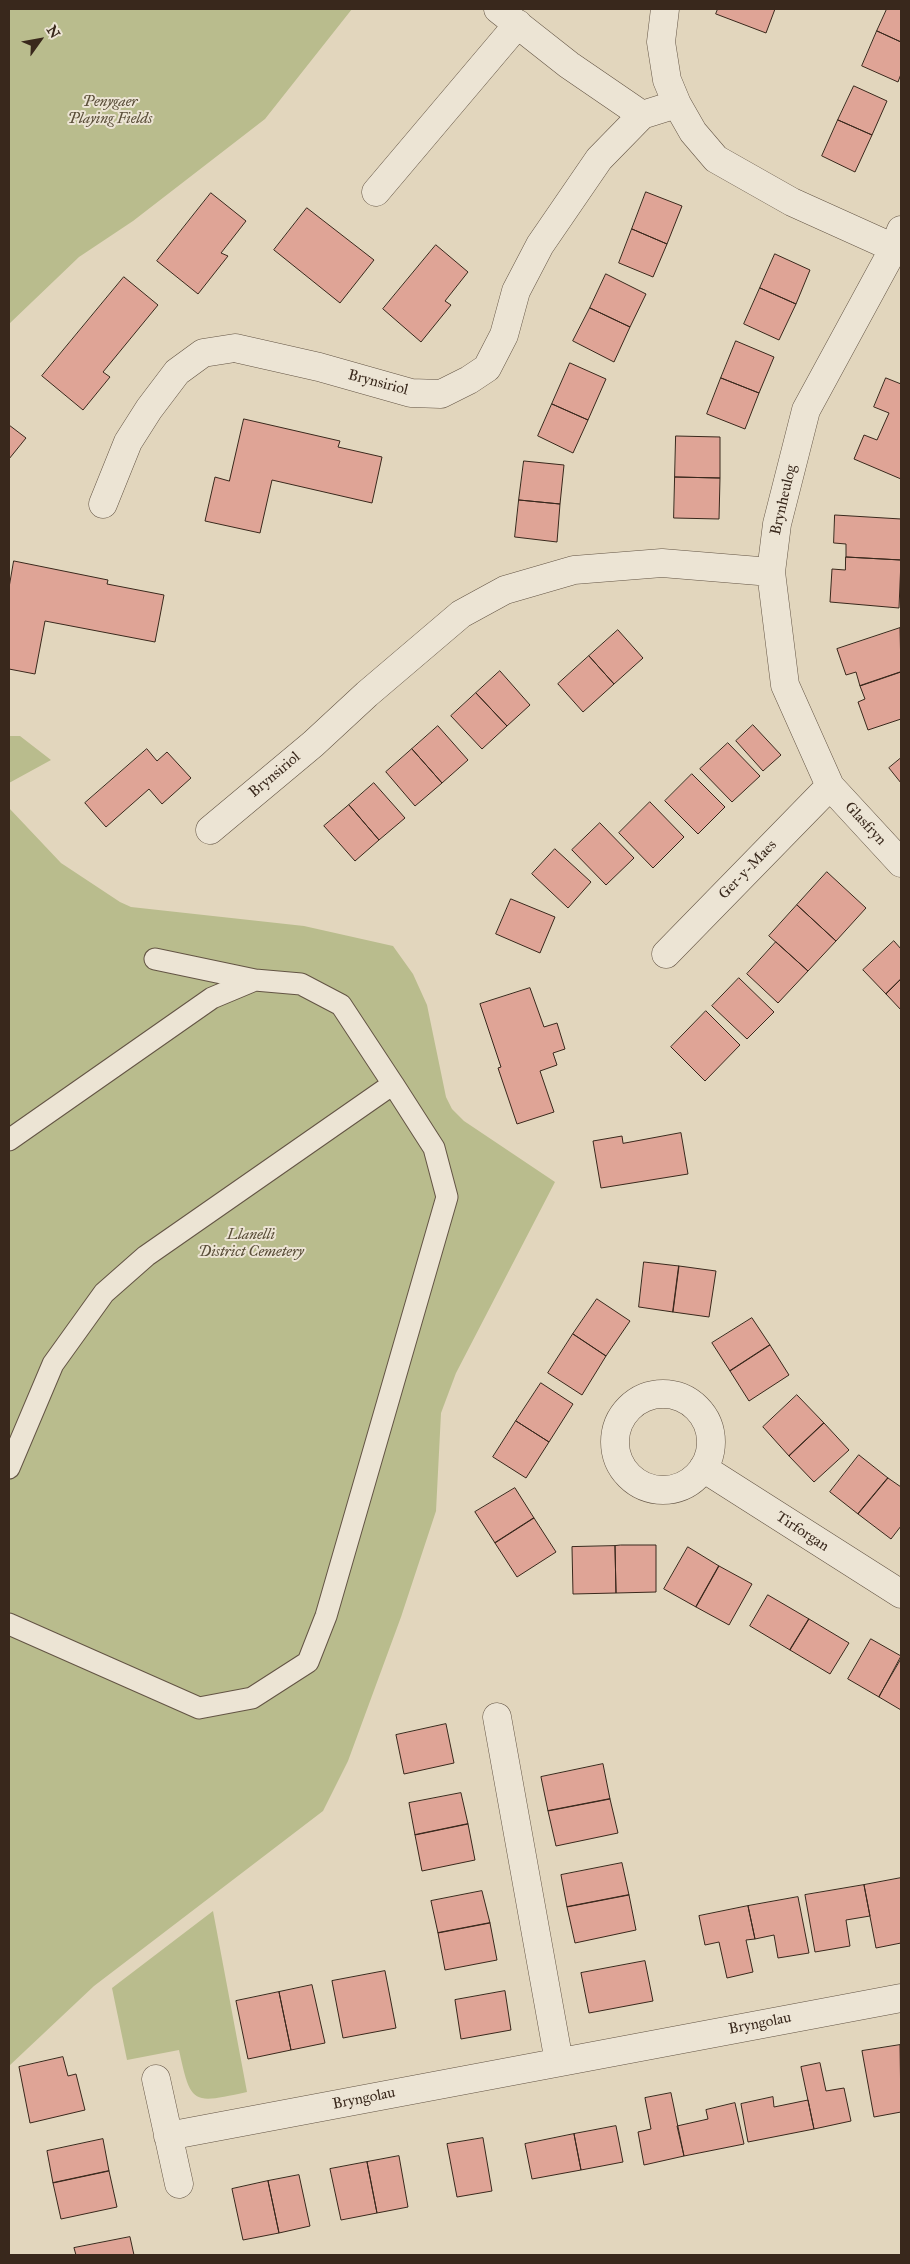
<!DOCTYPE html>
<style>
body{margin:0}
#map{position:relative;width:910px;height:2264px;overflow:hidden;background:#e2d6bd;font-family:"IM FELL Great Primer",serif}
canvas{display:block}
.frame{position:absolute;inset:0;border:10px solid #39281c;pointer-events:none}
.north{position:absolute;left:15px;top:15px;width:50px;height:50px;-webkit-text-stroke:4px #ece4d4;paint-order:stroke;rotate:58deg;font-size:14px;font-weight:700;line-height:20px;text-align:center;color:#39281c}
.north::after{content:'';display:block;margin:auto;width:18px;height:22px;background:#39281c;clip-path:polygon(50% 0,100% 100%,50% 72%,0 100%)}
</style>
<div id="map">
<canvas width="910" height="2264"></canvas>
<div class="frame"></div>
<div class="north">N</div>
</div>
<script>
const context = document.querySelector('canvas').getContext('2d');
context.lineJoin = 'round';
function fillPath(path, color) {
  context.fillStyle = color;
  context.fill(path, 'evenodd');
}
function stroke(path, color, width, dash) {
  context.strokeStyle = color;
  context.lineWidth = width;
  context.lineCap = dash ? 'butt' : 'round';
  context.setLineDash(dash || []);
  context.stroke(path);
}
function write(font, color, halo, rows, align = 'center') {
  context.font = font + ' "IM FELL Great Primer",serif';
  context.lineWidth = 4;
  context.setLineDash([]);
  context.textBaseline = 'middle';
  context.strokeStyle = halo;
  context.fillStyle = color;
  for (const [text, x, y, turn = 0] of rows) {
    context.save();
    context.translate(x, y);
    context.rotate((+turn || 0) * Math.PI / 180);
    context.textAlign = isNaN(turn) ? turn : align;
    if (halo) context.strokeText(text, 0, 0);
    context.fillText(text, 0, 0);
    context.restore();
  }
}
fillPath(new Path2D(`
 M9 9H352L265 119 133 221 79 257 9 324Z
 M9 736H20L51 760 9 783Z
 M9 808 61 863 120 902 131 907 304 926 393 946 413 974 427 1005 446 1097 452 1109 464 1121 555 1182 456 1373 441 1413 436 1511 401 1617 348 1761 323 1811 94 1986 9 2066Z
 M213 1911 247 2092C192 2104 191 2105 179 2050L127 2060 112 1988Z`), '#b9bc8d');
const building = new Path2D(`
 M718 9H775L766 33 716 14Z
 M887 9H901V42L877 31Z
 M877 31 901 42V74L898 82 862 66Z
 M854 86 887 101 872 135 838 120Z
 M838 120 872 135 855 172 822 156Z
 M646 192 682 206 667 244 632 229Z
 M211 193 246 221 221 253 228 256 198 294 157 261Z
 M307 208 374 260 340 303 274 250Z
 M632 229 667 244 653 277 619 263Z
 M436 245 468 272 445 301 451 305 421 342 383 309Z
 M775 254 810 270 796 304 760 288Z
 M606 274 646 294 630 327 590 308Z
 M124 277 158 305 103 372 110 377 83 410 42 376Z
 M760 288 796 304 779 340 744 324Z
 M590 308 630 327 614 362 573 341Z
 M736 341 774 357 759 393 721 378Z
 M570 363 606 379 588 420 552 404Z
 M721 378 759 393 745 429 707 414Z
 M886 378 901 384V479L854 459 864 435 877 440 889 413 874 407Z
 M552 404 588 420 573 453 538 436Z
 M244 419 340 441 338 447 382 457 372 503 272 480 260 533 205 521 215 477 229 481Z
 M9 425 26 438 9 459Z
 M676 436 720 437V478L675 477Z
 M524 461 564 465 560 504 519 500Z
 M675 477 720 478 719 519 674 518Z
 M519 500 560 504 557 542 515 537Z
 M835 515 901 519V560L846 557V544L834 543Z
 M846 557 901 560 899 608 830 602 832 569 845 570Z
 M14 561 108 580 107 584 164 595 155 642 45 621 35 674 9 669V588Z
 M900 628 901 672 860 686 856 672 846 675 837 649Z
 M618 630 643 658 614 684 589 656Z
 M589 656 614 684 583 712 558 684Z
 M500 671 530 705 507 726 476 693Z
 M901 672V719L868 730 858 702 865 699 860 686Z
 M476 693 507 726 482 749 451 716Z
 M753 725 781 755 763 771 736 741Z
 M438 726 468 760 442 783 412 749Z
 M728 743 760 776 732 802 700 769Z
 M147 749 157 761 167 752 191 778 162 804 149 789 106 827 85 803Z
 M412 749 442 783 415 806 386 772Z
 M901 758V783L889 768Z
 M692 774 725 807 698 834 665 801Z
 M374 783 405 818 379 840 349 805Z
 M650 802 684 837 653 868 619 833Z
 M349 805 379 840 355 861 324 826Z
 M600 823 634 858 606 885 572 850Z
 M555 849 591 882 568 908 532 874Z
 M827 872 866 908 836 941 797 905Z
 M511 899 555 917 540 953 496 934Z
 M797 905 836 941 808 971 769 936Z
 M894 941 901 949V979L886 994 863 970Z
 M776 942 808 971 778 1003 747 974Z
 M739 978 774 1012 747 1039 712 1006Z
 M901 979V1010L886 994Z
 M530 988 544 1027 557 1023 565 1049 553 1053 557 1065 540 1071 554 1112 517 1124 498 1068 501 1067 480 1004Z
 M706 1011 740 1045 705 1081 671 1047Z
 M681 1133 688 1174 601 1188 593 1141 622 1136 623 1143Z
 M644 1262 679 1266 673 1312 639 1307Z
 M679 1266 716 1271 709 1317 673 1312Z
 M597 1299 630 1321 606 1356 573 1334Z
 M752 1318 770 1345 730 1371 712 1343Z
 M573 1334 606 1356 582 1395 548 1373Z
 M770 1345 789 1375 749 1401 730 1371Z
 M541 1383 573 1404 549 1442 516 1421Z
 M797 1395 824 1423 789 1456 763 1427Z
 M516 1421 549 1442 526 1478 493 1457Z
 M824 1423 849 1450 814 1482 789 1456Z
 M859 1455 888 1478 858 1514 830 1492Z
 M888 1478 901 1487V1526L891 1539 858 1514Z
 M515 1488 534 1518 495 1543 475 1512Z
 M534 1518 556 1552 517 1577 495 1543Z
 M621 1545H656V1592L616 1593 615 1546Z
 M615 1546 616 1593 573 1594 572 1547Z
 M688 1547 719 1566 696 1607 664 1589Z
 M719 1566 752 1584 729 1625 696 1607Z
 M768 1595 809 1619 790 1650 750 1626Z
 M809 1619 849 1643 830 1674 790 1650Z
 M871 1639 901 1656 879 1697 848 1679Z
 M901 1659V1710L879 1697Z
 M446 1724 454 1763 404 1774 396 1735Z
 M603 1764 610 1799 548 1811 541 1777Z
 M461 1793 468 1824 415 1835 409 1803Z
 M610 1799 618 1833 556 1846 548 1811Z
 M468 1824 475 1860 422 1871 415 1835Z
 M622 1863 629 1895 567 1907 561 1875Z
 M901 1878V1943L876 1948 864 1885Z
 M864 1885 870 1916 846 1920 850 1946 815 1952 805 1895Z
 M482 1891 490 1923 438 1933 431 1901Z
 M629 1895 636 1930 575 1943 567 1907Z
 M798 1897 809 1953 778 1958 774 1935 755 1939 748 1906Z
 M748 1906 755 1939 746 1940 753 1972 727 1978 719 1942 705 1945 699 1916Z
 M490 1923 497 1960 445 1970 438 1933Z
 M645 1961 653 2001 589 2013 581 1973Z
 M385 1971 396 2028 343 2038 332 1981Z
 M312 1985 325 2043 291 2050 279 1992Z
 M505 1991 511 2030 461 2039 455 2000Z
 M279 1992 291 2050 248 2059 236 2001Z
 M900 2045 901 2112 874 2117 862 2051Z
 M63 2057 68 2076 76 2074 85 2110 30 2123 19 2067Z
 M820 2063 826 2091 844 2088 851 2121 814 2129 801 2067Z
 M671 2093 684 2156 644 2165 638 2132 651 2129 645 2098Z
 M773 2097 774 2107 808 2100 814 2129 748 2142 741 2104Z
 M735 2103 744 2144 684 2156 677 2126 708 2119 706 2110Z
 M616 2126 623 2162 581 2170 574 2134Z
 M574 2134 581 2170 532 2179 525 2144Z
 M483 2138 492 2191 457 2197 447 2144Z
 M103 2139 109 2171 53 2183 47 2151Z
 M399 2156 408 2207 377 2213 367 2162Z
 M367 2162 377 2213 341 2220 330 2169Z
 M109 2171 117 2207 61 2219 53 2183Z
 M299 2175 310 2226 279 2233 268 2181Z
 M268 2181 279 2233 243 2240 232 2189Z
 M130 2237 134 2255H76L74 2248Z`);
fillPath(building, '#dfa496');
stroke(building, '#39281c', 1);
const service = new Path2D(`
 M155 959 255 980
 M9 1140 212 998 255 980 301 984 341 1005 393 1084
 M9 1468 53 1364 104 1293 146 1256 393 1084 434 1148 447 1197 326 1616 308 1662 252 1698 199 1708 9 1624`);
const minor = new Path2D(`
 M498 9 569 65 642 115
 M665 9 661 42 667 80 677 104 693 132 716 159 792 202 894 248
 M376 192 518 24
 M901 230 894 248 806 410 777 524 771 572 785 685 830 786 901 863
 M103 504 128 442 149 409 177 372 203 353 235 348 319 367 411 393 441 394 469 380 487 368 504 335 516 291 540 245 599 159 642 115 677 104
 M210 830 313 744 367 694 461 614 505 590 574 570 662 563 771 572
 M666 954 830 786
 M615 1442a48 48 0 1 1 96 0a48 48 0 1 1-96 0Z
 M703 1468 901 1594
 M497 1717 559 2062
 M156 2079 179 2184
 M168 2136 901 1998`);
stroke(service, '#635444', 23);
stroke(minor, '#635444', 29);
stroke(service, '#ece4d4', 21);
stroke(minor, '#ece4d4', 28);
write('italic 15px', '#594d38', '#ece4d4', [
 ["Penygaer",110,102],
 ["Playing Fields",110,119],
 ["Llanelli",251,1235],
 ["District Cemetery",251,1252]
]);
write('15px', '#39281c', '#ece4d4', [
 ["Brynsiriol",378,383,15],
 ["Brynheulog",784,500,-77],
 ["Brynsiriol",275,775,-40],
 ["Glasfryn",865,824,47],
 ["Ger-y-Maes",748,870,-46],
 ["Tirforgan",802,1532,33],
 ["Bryngolau",760,2024,-11],
 ["Bryngolau",364,2099,-11]
]);
</script>
